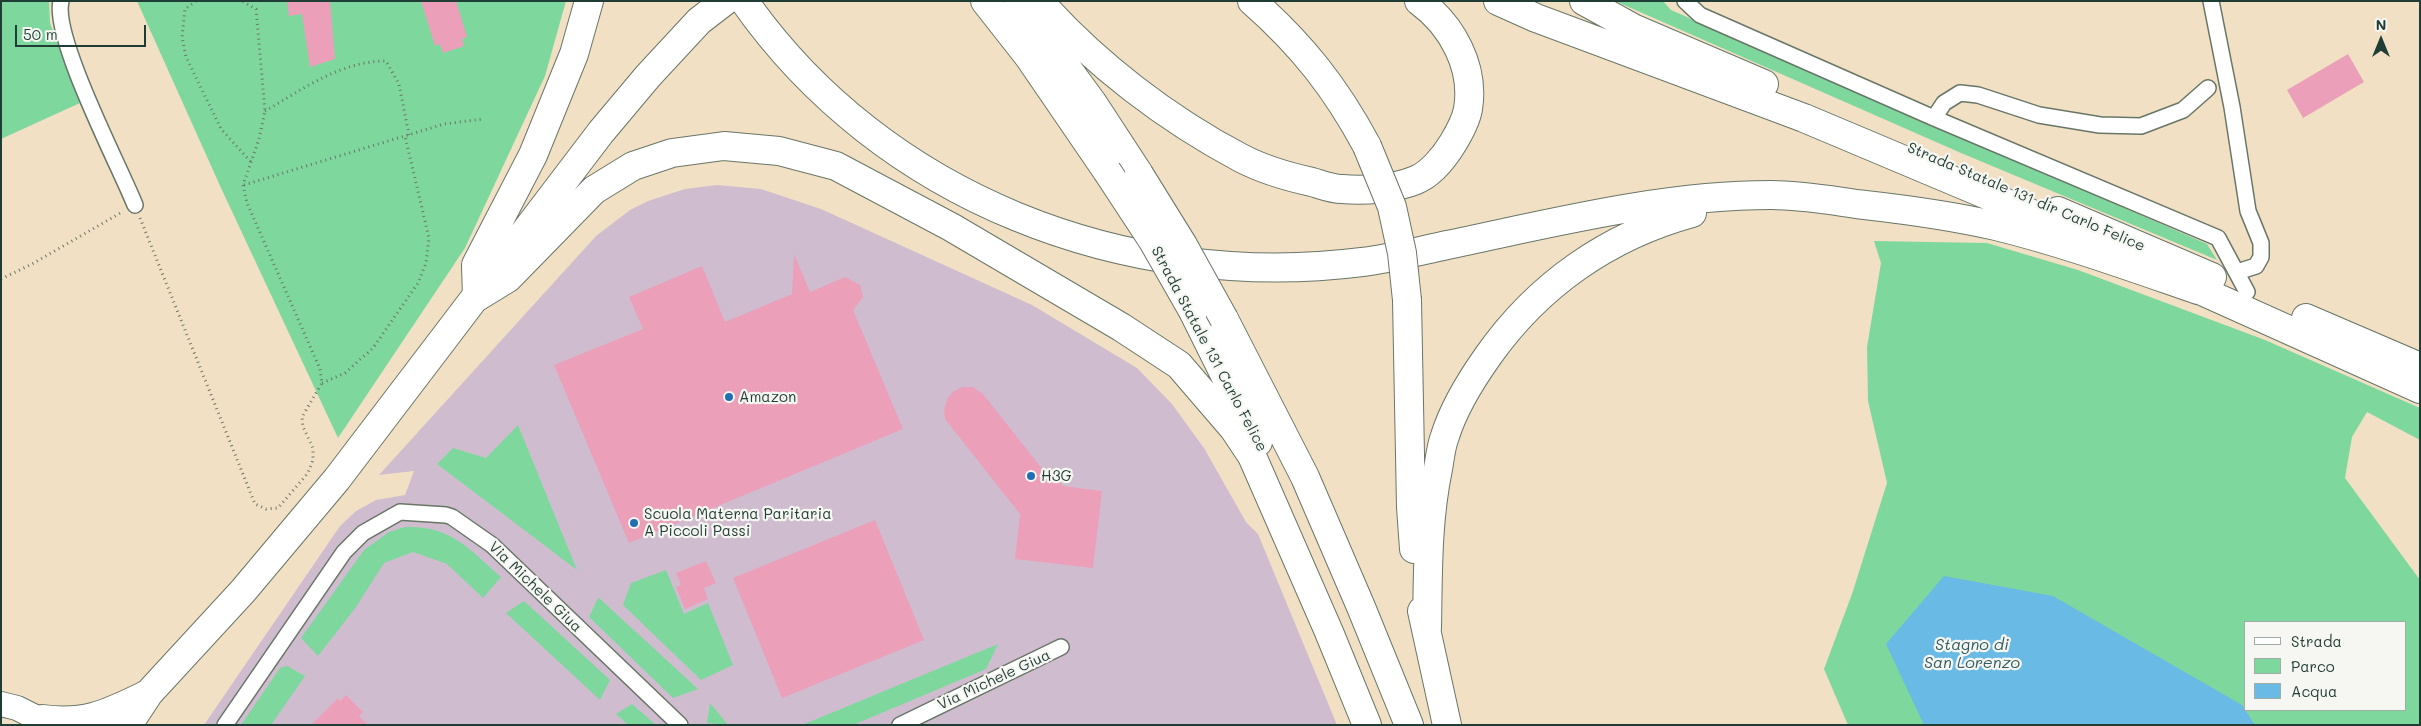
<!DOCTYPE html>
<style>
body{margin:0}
#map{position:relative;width:2421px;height:726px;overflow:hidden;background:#f2e0c5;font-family:Mali,sans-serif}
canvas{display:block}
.frame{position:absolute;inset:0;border:2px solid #1f3d34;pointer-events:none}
.legend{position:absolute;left:2244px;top:621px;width:162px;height:90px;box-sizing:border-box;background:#f6f6f2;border:1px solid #a0aca6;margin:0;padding:6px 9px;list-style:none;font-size:15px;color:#1f3d34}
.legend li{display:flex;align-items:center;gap:10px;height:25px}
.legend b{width:25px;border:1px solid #a0aca6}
.north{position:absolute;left:2356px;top:15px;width:50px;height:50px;-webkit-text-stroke:4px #f6f6f2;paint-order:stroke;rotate:0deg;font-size:14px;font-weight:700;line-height:20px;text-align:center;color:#1f3d34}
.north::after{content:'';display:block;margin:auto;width:18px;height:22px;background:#1f3d34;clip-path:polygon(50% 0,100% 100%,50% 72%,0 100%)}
.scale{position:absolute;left:15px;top:25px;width:131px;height:22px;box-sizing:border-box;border:2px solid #1f3d34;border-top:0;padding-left:6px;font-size:15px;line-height:18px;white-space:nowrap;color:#1f3d34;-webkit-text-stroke:4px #f6f6f2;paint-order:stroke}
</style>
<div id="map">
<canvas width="2421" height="726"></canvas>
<div class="frame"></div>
<ul class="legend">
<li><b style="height:6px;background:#fff"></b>Strada</li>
<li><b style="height:14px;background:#7ed89e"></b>Parco</li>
<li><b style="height:14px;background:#69bae4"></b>Acqua</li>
</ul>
<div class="north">N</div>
<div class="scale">50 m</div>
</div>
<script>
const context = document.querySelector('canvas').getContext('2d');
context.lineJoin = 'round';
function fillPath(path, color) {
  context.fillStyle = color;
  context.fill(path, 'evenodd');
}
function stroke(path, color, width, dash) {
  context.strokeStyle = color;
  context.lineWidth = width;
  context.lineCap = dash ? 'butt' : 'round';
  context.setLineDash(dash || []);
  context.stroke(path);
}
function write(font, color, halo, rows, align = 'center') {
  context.font = font + ' Mali,sans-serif';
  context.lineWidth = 4.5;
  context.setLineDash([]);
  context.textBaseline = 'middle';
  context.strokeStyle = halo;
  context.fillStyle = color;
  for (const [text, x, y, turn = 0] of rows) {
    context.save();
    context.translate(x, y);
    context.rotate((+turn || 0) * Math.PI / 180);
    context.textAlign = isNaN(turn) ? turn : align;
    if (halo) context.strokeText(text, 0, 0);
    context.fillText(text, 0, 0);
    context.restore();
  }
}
fillPath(new Path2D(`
 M717 185 761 189 821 209 1032 305 1137 368 1172 404 1204 448 1246 522 1258 534 1337 725H204L340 526 356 511 376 500 405 495 414 471 379 475 596 236 630 210 648 201 685 189Z`), '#cfbdcf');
fillPath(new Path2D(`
 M1 1H49L50 23 80 103 1 139Z
 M137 1H566L545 76 465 248 338 438 221 188Z
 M1615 1H1663L1671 10 2207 244 2217 260 1961 153Z
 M1874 241 1987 243 2078 270 2265 340 2420 408V440L2367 412 2352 437 2345 478 2420 580V725H1848L1824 669 1852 594 1887 483 1868 401 1867 347 1881 263ZM2245 622H2405V710H2245Z
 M518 425 577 570 437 464 453 448 486 458Z
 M405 527C451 525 469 549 501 577L483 598 447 564 413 552 384 563 356 607 318 656 301 638 364 550 389 532Z
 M666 570 684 614 708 603 733 665 701 680 623 605 631 583Z
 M598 598H599L698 689 673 698 589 617Z
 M524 601 610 680 600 700 506 613Z
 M998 644 986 669 853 725H802Z
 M287 666 305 676 271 725H241L280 668Z
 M710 703 728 725 707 723Z
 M632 704 656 725H628L616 714Z`), '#7ed89e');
fillPath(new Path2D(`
 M1944 576 2053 596 2242 705 2255 725H1924L1886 644Z`), '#69bae4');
fillPath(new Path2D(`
 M287 1H330L335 59 310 67 302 14 289 16Z
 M421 1H456L467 37 462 39 464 46 443 53 440 44 435 46Z
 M2348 54 2364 82 2303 118 2287 90Z
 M794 254 810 292 845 277 860 285 863 297 853 310 903 429 629 543 554 365 643 329 629 297 702 266 725 322 792 294Z
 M962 387H973L983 394 1051 480 1055 477 1063 486 1102 491 1093 568 1015 559 1020 514 945 419 944 409 948 398 953 392Z
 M875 520 924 640 782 698 733 578Z
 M706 561 716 583 704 588 708 599 685 609 676 587 681 585 676 573Z
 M346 695 363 712 359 716 368 725H311L338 698 340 701Z`), '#eb9fb9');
const street = new Path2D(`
 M61 1C52 37 119 165 135 205
 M1685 1 1700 15 1934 118 2218 238 2247 292
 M2211 1 2232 107 2248 211 2261 243V257L2256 266 2237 272
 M1934 118 1944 103 1960 93 1978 95 2039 115 2100 125 2141 126 2183 110 2208 88
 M225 725 344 552 363 533 400 512 446 515 452 517 492 545 680 725
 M900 725 1061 647`);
const primary = new Path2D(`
 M1 704 17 708 51 725`);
const highway = new Path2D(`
 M744 1C882 198 1127 292 1362 262 1390 259 1419 251 1447 245 1553 223 1662 195 1771 195 1803 195 1834 201 1865 205 1909 210 1953 216 1996 226 2065 243 2131 267 2198 290
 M985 1 1029 57 1107 171
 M1018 1 1092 102 1139 174
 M1039 1C1095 64 1167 119 1241 158 1262 169 1289 177 1312 182 1322 185 1332 189 1342 189 1365 191 1394 189 1416 180 1431 174 1445 156 1453 143 1459 133 1466 121 1468 109 1475 67 1452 25 1419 1
 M1252 1C1302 45 1336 88 1367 146
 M1498 1 1536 18 1804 118 2075 232
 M1584 1 1633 28 1764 84
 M2058 211 2212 277
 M2182 282 2420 389
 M477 297 508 278 594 190 633 166 672 153 724 146 779 151 836 166 951 227 1121 327 1179 365 1234 429 1252 456 1329 632 1367 725
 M477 297 476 265 533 155 574 54 589 1
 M1407 300 1411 507 1414 549
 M1193 311 1258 442
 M2306 318 2420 367
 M1224 319 1305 477 1361 607 1409 725
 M1422 611 1447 725
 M1427 628C1428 574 1427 522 1438 469 1440 458 1441 446 1445 436 1454 407 1471 380 1488 356 1538 285 1608 236 1692 213
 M42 719C87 725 108 713 148 694
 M128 725 149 693 243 591 337 479 601 132 648 76 699 21 725 1`);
stroke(street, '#697667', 18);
stroke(primary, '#697667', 26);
stroke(highway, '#697667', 30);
stroke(new Path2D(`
 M196 1 185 9 182 37 186 57 221 129 251 162
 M265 111C303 89 341 61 386 61L399 84 409 135
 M244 185 444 124 483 119
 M140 218 255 504 266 509 278 508 308 473 313 460V448L303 427 302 417 322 383 320 369 247 203 243 185 259 139 265 111 256 9 242 1
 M1 279 32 264 122 212
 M322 383 345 373 373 348 418 283 426 263 429 238 405 136`), '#697667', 3, [1, 4]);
stroke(street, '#fff', 15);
stroke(primary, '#fff', 24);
stroke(highway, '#fff', 28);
const highwayBridge = new Path2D(`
 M1367 146 1392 207 1402 253 1407 300
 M1107 171 1153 241 1193 311
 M1139 174 1183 245 1224 319`);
stroke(highwayBridge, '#697667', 30, []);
stroke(highwayBridge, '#fff', 28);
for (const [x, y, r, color] of [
 [729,397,5,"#1f6fb2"],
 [1031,476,5,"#1f6fb2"],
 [634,523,5,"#1f6fb2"]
]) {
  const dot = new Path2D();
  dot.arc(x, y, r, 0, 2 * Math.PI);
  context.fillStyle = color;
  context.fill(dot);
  stroke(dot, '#f6f6f2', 2);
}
write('15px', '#1f3d34', '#f6f6f2', [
 ["Strada Statale 131 dir Carlo Felice",2026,197,23],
 ["Strada Statale 131 Carlo Felice",1209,349,62],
 ["Via Michele Giua",535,587,44],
 ["Via Michele Giua",994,680,-25]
]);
write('15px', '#1f3d34', '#f6f6f2', [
 ["Amazon",739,397],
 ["H3G",1041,476],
 ["Scuola Materna Paritaria",644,514],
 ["A Piccoli Passi",644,531]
], 'left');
write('italic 16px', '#325c60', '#f6f6f2', [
 ["Stagno di",1972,645],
 ["San Lorenzo",1972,663]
]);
</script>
